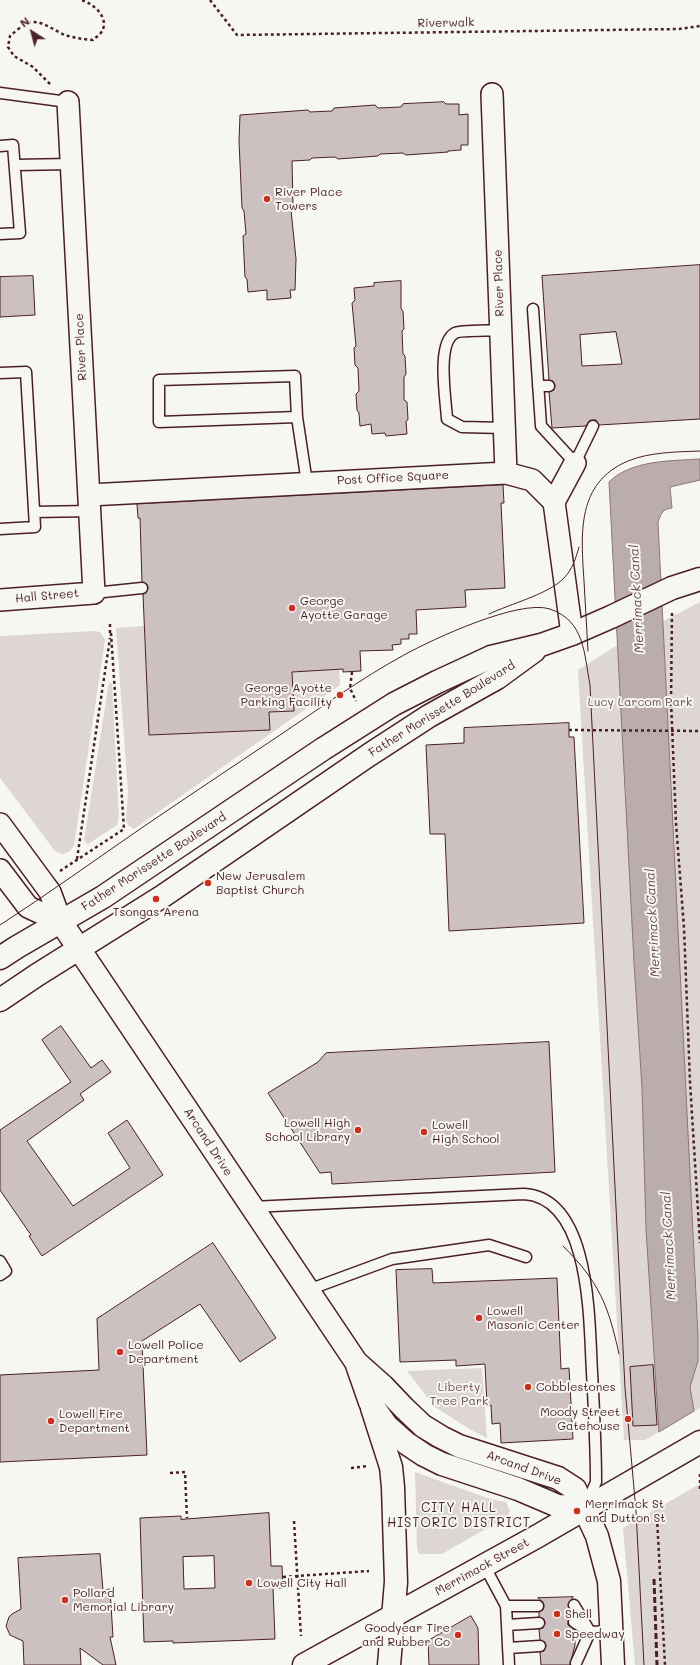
<!DOCTYPE html>
<style>
body{margin:0}
#map{position:relative;width:700px;height:1665px;overflow:hidden;background:#f6f6f2;font-family:Mali,sans-serif}
canvas{display:block}
.north{position:absolute;left:12px;top:12px;width:40px;height:40px;-webkit-text-stroke:3px #f6f6f2;paint-order:stroke;rotate:324deg;font-size:11px;font-weight:700;line-height:16px;text-align:center;color:#4a1f2b}
.north::after{content:'';display:block;margin:auto;width:14px;height:18px;background:#4a1f2b;clip-path:polygon(50% 0,100% 100%,50% 72%,0 100%)}
</style>
<div id="map">
<canvas width="700" height="1665"></canvas>
<div class="north">N</div>
</div>
<script>
const g = document.querySelector('canvas').getContext('2d');
g.lineJoin = 'round';
function fillPath(path, color) { g.fillStyle = color; g.fill(path, 'evenodd'); }
function strokePath(path, color, width, dash) { g.strokeStyle = color; g.lineWidth = width; g.lineCap = dash ? 'butt' : 'round'; g.setLineDash(dash || []); g.stroke(path); }
function drawText(font, color, halo, rows, align = 'center') {
  g.font = font + ' Mali,sans-serif'; g.lineWidth = 4; g.setLineDash([]); g.textBaseline = 'middle'; g.strokeStyle = halo; g.fillStyle = color; for (const [text, x, y, turn = 0] of rows) {
    g.save(); g.translate(x, y); g.rotate((+turn || 0) * Math.PI / 180); g.textAlign = isNaN(turn) ? turn : align; if (halo) g.strokeText(text, 0, 0); g.fillText(text, 0, 0); g.restore();
  }
}
fillPath(new Path2D(`
 M700,602V1408L645,1440H624L578,670L619,644Z
 M144,626L149,735L270,730L269,712L294,711L292,672L339,669L340,685L134,829L128,825L126,820L128,792L116,628Z
 M96,631L101,633L105,640L74,846L69,852L62,854L55,851L0,778V636Z
 M109,682L112,684L119,817L117,825L88,844L86,843L84,840Z
 M482,1368L487,1438L471,1430L435,1407L407,1371Z
 M415,1472L490,1499L506,1502L510,1511L508,1515L503,1519L442,1554H419L417,1548Z
 M700,1484V1665H635L623,1528Z`), '#ddd6d5');
const water = new Path2D(`
 M700,459V480L670,487L672,508C663,509 661,513 658,522L698,1336V1361L690,1387L694,1411L659,1432L646,1229L642,1088L634,962L609,482C631,460 670,461 700,459Z`);
fillPath(water, '#bbadae');
strokePath(water, '#8e747a', 1);
const building = new Path2D(`
 M444,102L446,104H459V115L468,114V145H461V150L448,151V152L406,155L403,153L380,154L378,156L338,159L335,157L312,158L310,160L292,161L293,206L291,210L296,259L295,290H290L291,298L267,300V290L248,292L247,279L245,277L243,236L246,234L244,211L242,208L239,141L240,115L308,110L310,112L332,111L334,108L375,105L378,108L401,107L403,104Z
 M700,265V419L599,425L596,420H592L589,421L586,426L552,428L549,392L554,390L555,386L553,381L549,380L542,276ZM616,332L622,364L582,366L580,335Z
 M33,276L35,315L0,317V277Z
 M401,281V309L403,311L404,329L402,331L403,354L405,356L406,374L404,377V400L407,402L408,419L406,422L407,434L386,436L385,433L372,434L371,424L360,426L359,413L357,410L356,394L359,391L358,368L355,365L354,348L356,346L352,303L355,300L354,288L374,286V283Z
 M503,485L504,503H501L505,588L465,590L466,607L416,610L417,634H409V639H401V644L392,645L393,650L360,651L361,671L343,672V669L292,672L294,711L269,712L270,730L149,735L143,594L146,593L148,588L147,584L142,582L140,518H138L137,504Z
 M569,723V737H574L584,923L449,931L445,834H430L426,745L464,743V728Z
 M61,1026L91,1068L102,1060L111,1072L80,1094L84,1100L27,1141L73,1206L130,1168L108,1133L127,1120L163,1175L42,1256L29,1236L31,1235L0,1190V1130L71,1082L42,1040Z
 M549,1042L555,1172L332,1184L331,1172L320,1173L268,1093L318,1062L326,1053Z
 M213,1243L276,1338L240,1362L200,1304L142,1341L147,1455L0,1462V1375L99,1370L97,1319Z
 M432,1269L433,1283L557,1278L561,1369L569,1368L573,1439L501,1443L500,1423L492,1424L491,1405L487,1406L485,1364L456,1366V1360L400,1362L396,1270Z
 M653,1365L657,1425L633,1426L630,1367Z
 M269,1513L271,1566H282L283,1588H273L275,1639L173,1643V1641L144,1642L140,1518L181,1516V1519ZM214,1556L215,1588L184,1589L183,1557Z
 M100,1554L103,1590L110,1589L113,1637H110L116,1665H103L80,1648L81,1665H24L23,1641L10,1635L6,1626L9,1617L12,1614L21,1609L18,1558Z
 M573,1597L568,1605L573,1616L569,1618L568,1622V1625L575,1630V1645L570,1665H541L540,1652L544,1651L546,1646L545,1642L540,1640L539,1629L543,1628L545,1623L544,1619L539,1617V1612L543,1610L544,1606L543,1602L538,1598Z
 M471,1616L478,1628L479,1665H429L428,1641Z`);
fillPath(building, '#ccc1c0');
strokePath(building, '#4a1f2b', 1);
const lane = new Path2D(`
 M0,93L68,102
 M0,146L13,145L20,233L0,234
 M15,165L71,164
 M533,309L541,426L575,463L593,426
 M501,330C492,331 460,330 455,333C436,343 446,400 447,419L462,427L504,428
 M0,373L26,372L35,527L0,529
 M538,386H549
 M297,417L159,422V380L295,376L297,417L307,483
 M34,512L90,511
 M94,593L142,588
 M252,1207L524,1194C592,1198 589,1324 592,1372C594,1409 596,1446 596,1482L586,1505
 M0,1261L6,1271L0,1275
 M308,1290L392,1259L489,1245L526,1257
 M484,1565L506,1606L509,1665
 M574,1605L589,1630
 M506,1606H538
 M574,1622L590,1632L611,1631
 M507,1625L539,1623
 M508,1648L540,1646
 M576,1663L590,1632`);
const street = new Path2D(`
 M492,94L506,473
 M89,495L506,473L532,480L554,502L572,634
 M554,502L575,463
 M0,600L94,593L68,102
 M0,824L50,892L61,922
 M0,870L28,907L61,922`);
const secondary = new Path2D(`
 M372,1408L391,1467L393,1487L396,1582L389,1665
 M304,1665L536,1537L700,1442`);
const primary = new Path2D(`
 M61,922L356,1362L370,1402L387,1426L406,1443L424,1455L442,1464L518,1489L558,1506L584,1508
 M0,958L17,947L103,897L323,749L394,704L437,682L491,657L541,645L572,634L611,617L672,588L700,579
 M0,1000L37,975L163,896L369,755L429,716L497,678L534,651
 M356,1362L383,1386L404,1408L423,1426L441,1437L459,1446L558,1478L575,1489L597,1536L609,1581L613,1665`);
strokePath(lane, '#4a1f2b', 13);
strokePath(street, '#4a1f2b', 24);
strokePath(secondary, '#4a1f2b', 25);
strokePath(primary, '#4a1f2b', 25);
strokePath(new Path2D(`
 M210,0L237,35L679,29L700,26
 M50,84L33,67L14,56L8,47L10,36C16,31 24,23 32,22C43,21 55,31 65,35C74,38 83,39 93,40C95,38 98,36 100,34C112,20 94,3 81,0
 M672,613L671,701L676,823L684,928L690,1082L700,1243
 M110,624V633
 M352,672L350,688L356,701
 M77,859L110,638
 M60,871L124,829L111,633
 M351,1468L368,1466
 M170,1473L185,1472L187,1518
 M700,1474V1489
 M656,1500L665,1665
 M294,1521L301,1636
 M283,1577L369,1571`), '#4a1f2b', 2.5, [3, 3]);
strokePath(lane, '#f6f6f2', 10);
strokePath(street, '#f6f6f2', 21);
strokePath(secondary, '#f6f6f2', 22);
strokePath(primary, '#f6f6f2', 22);
strokePath(new Path2D(`
 M489,614C510,604 549,594 564,578C572,570 576,558 579,547
 M588,651C587,628 585,604 584,581C581,534 576,483 628,461C650,452 676,452 700,451
 M0,925C48,894 95,860 143,827C187,797 232,767 277,737C319,709 360,679 404,655C433,639 519,599 550,609C585,621 584,654 590,685L625,1388L636,1511L644,1665
 M563,1246C599,1282 608,1304 619,1354`), '#4a1f2b', 1);
strokePath(new Path2D(`
 M654,1579L657,1665`), '#4a1f2b', 3, [6, 3]);
strokePath(new Path2D(`
 M569,730L700,731`), '#4a1f2b', 2.5, [3, 3]);
for (const [x, y, r, color] of [
 [267,199,4,"#c8321e"],
 [292,608,4,"#c8321e"],
 [340,695,4,"#c8321e"],
 [208,883,4,"#c8321e"],
 [156,899,4,"#c8321e"],
 [358,1130,4,"#c8321e"],
 [424,1132,4,"#c8321e"],
 [479,1318,4,"#c8321e"],
 [120,1352,4,"#c8321e"],
 [528,1387,4,"#c8321e"],
 [628,1419,4,"#c8321e"],
 [51,1421,4,"#c8321e"],
 [577,1511,4,"#c8321e"],
 [249,1583,4,"#c8321e"],
 [65,1600,4,"#c8321e"],
 [557,1614,4,"#c8321e"],
 [557,1634,4,"#c8321e"],
 [458,1635,4,"#c8321e"]
]) { const dot = new Path2D(); dot.arc(x, y, r, 0, 2 * Math.PI); g.fillStyle = color; g.fill(dot); strokePath(dot, '#f6f6f2', 1.5); }
drawText('12px', '#4a1f2b', '#f6f6f2', [
 ["Riverwalk",446,23,-1],
 ["River Place",499,283,-92],
 ["River Place",81,347,-93],
 ["Post Office Square",393,478,-3],
 ["Hall Street",47,596,-5],
 ["Father Morissette Boulevard",442,709,-32],
 ["Father Morissette Boulevard",154,862,-33],
 ["Arcand Drive",208,1142,57],
 ["Arcand Drive",524,1468,20],
 ["Merrimack Street",482,1567,-29]
]);
drawText('12px', '#4a1f2b', '#f6f6f2', [
 ["River Place",275,192],
 ["Towers",275,206],
 ["George",300,601],
 ["Ayotte Garage",300,615],
 ["George Ayotte",332,688,"right"],
 ["Parking Facility",332,702,"right"],
 ["New Jerusalem",216,876],
 ["Baptist Church",216,890],
 ["Tsongas Arena",156,912,"center"],
 ["Lowell High",350,1123,"right"],
 ["School Library",350,1137,"right"],
 ["Lowell",432,1125],
 ["High School",432,1139],
 ["Lowell",487,1311],
 ["Masonic Center",487,1325],
 ["Lowell Police",128,1345],
 ["Department",128,1359],
 ["Cobblestones",536,1387],
 ["Moody Street",620,1412,"right"],
 ["Gatehouse",620,1426,"right"],
 ["Lowell Fire",59,1414],
 ["Department",59,1428],
 ["Merrimack St",585,1504],
 ["and Dutton St",585,1518],
 ["Lowell City Hall",257,1583],
 ["Pollard",73,1593],
 ["Memorial Library",73,1607],
 ["Shell",565,1614],
 ["Goodyear Tire",450,1628,"right"],
 ["and Rubber Co",450,1642,"right"],
 ["Speedway",565,1634]
], 'left');
drawText('12px', '#6f4d56', '#f6f6f2', [
 ["Lucy Larcom Park",640,702],
 ["Liberty",459,1387],
 ["Tree Park",459,1401]
]);
drawText('italic 13px', '#6c4a52', '#f6f6f2', [
 ["Merrimack Canal",637,599,-93],
 ["Merrimack Canal",653,923,-93],
 ["Merrimack Canal",669,1246,-93]
]);
g.letterSpacing = '1px';
drawText('13px', '#4a1f2b', '#f6f6f2', [
 ["CITY HALL",459,1508],
 ["HISTORIC DISTRICT",459,1523]
]);
g.letterSpacing = '0px';
</script>
